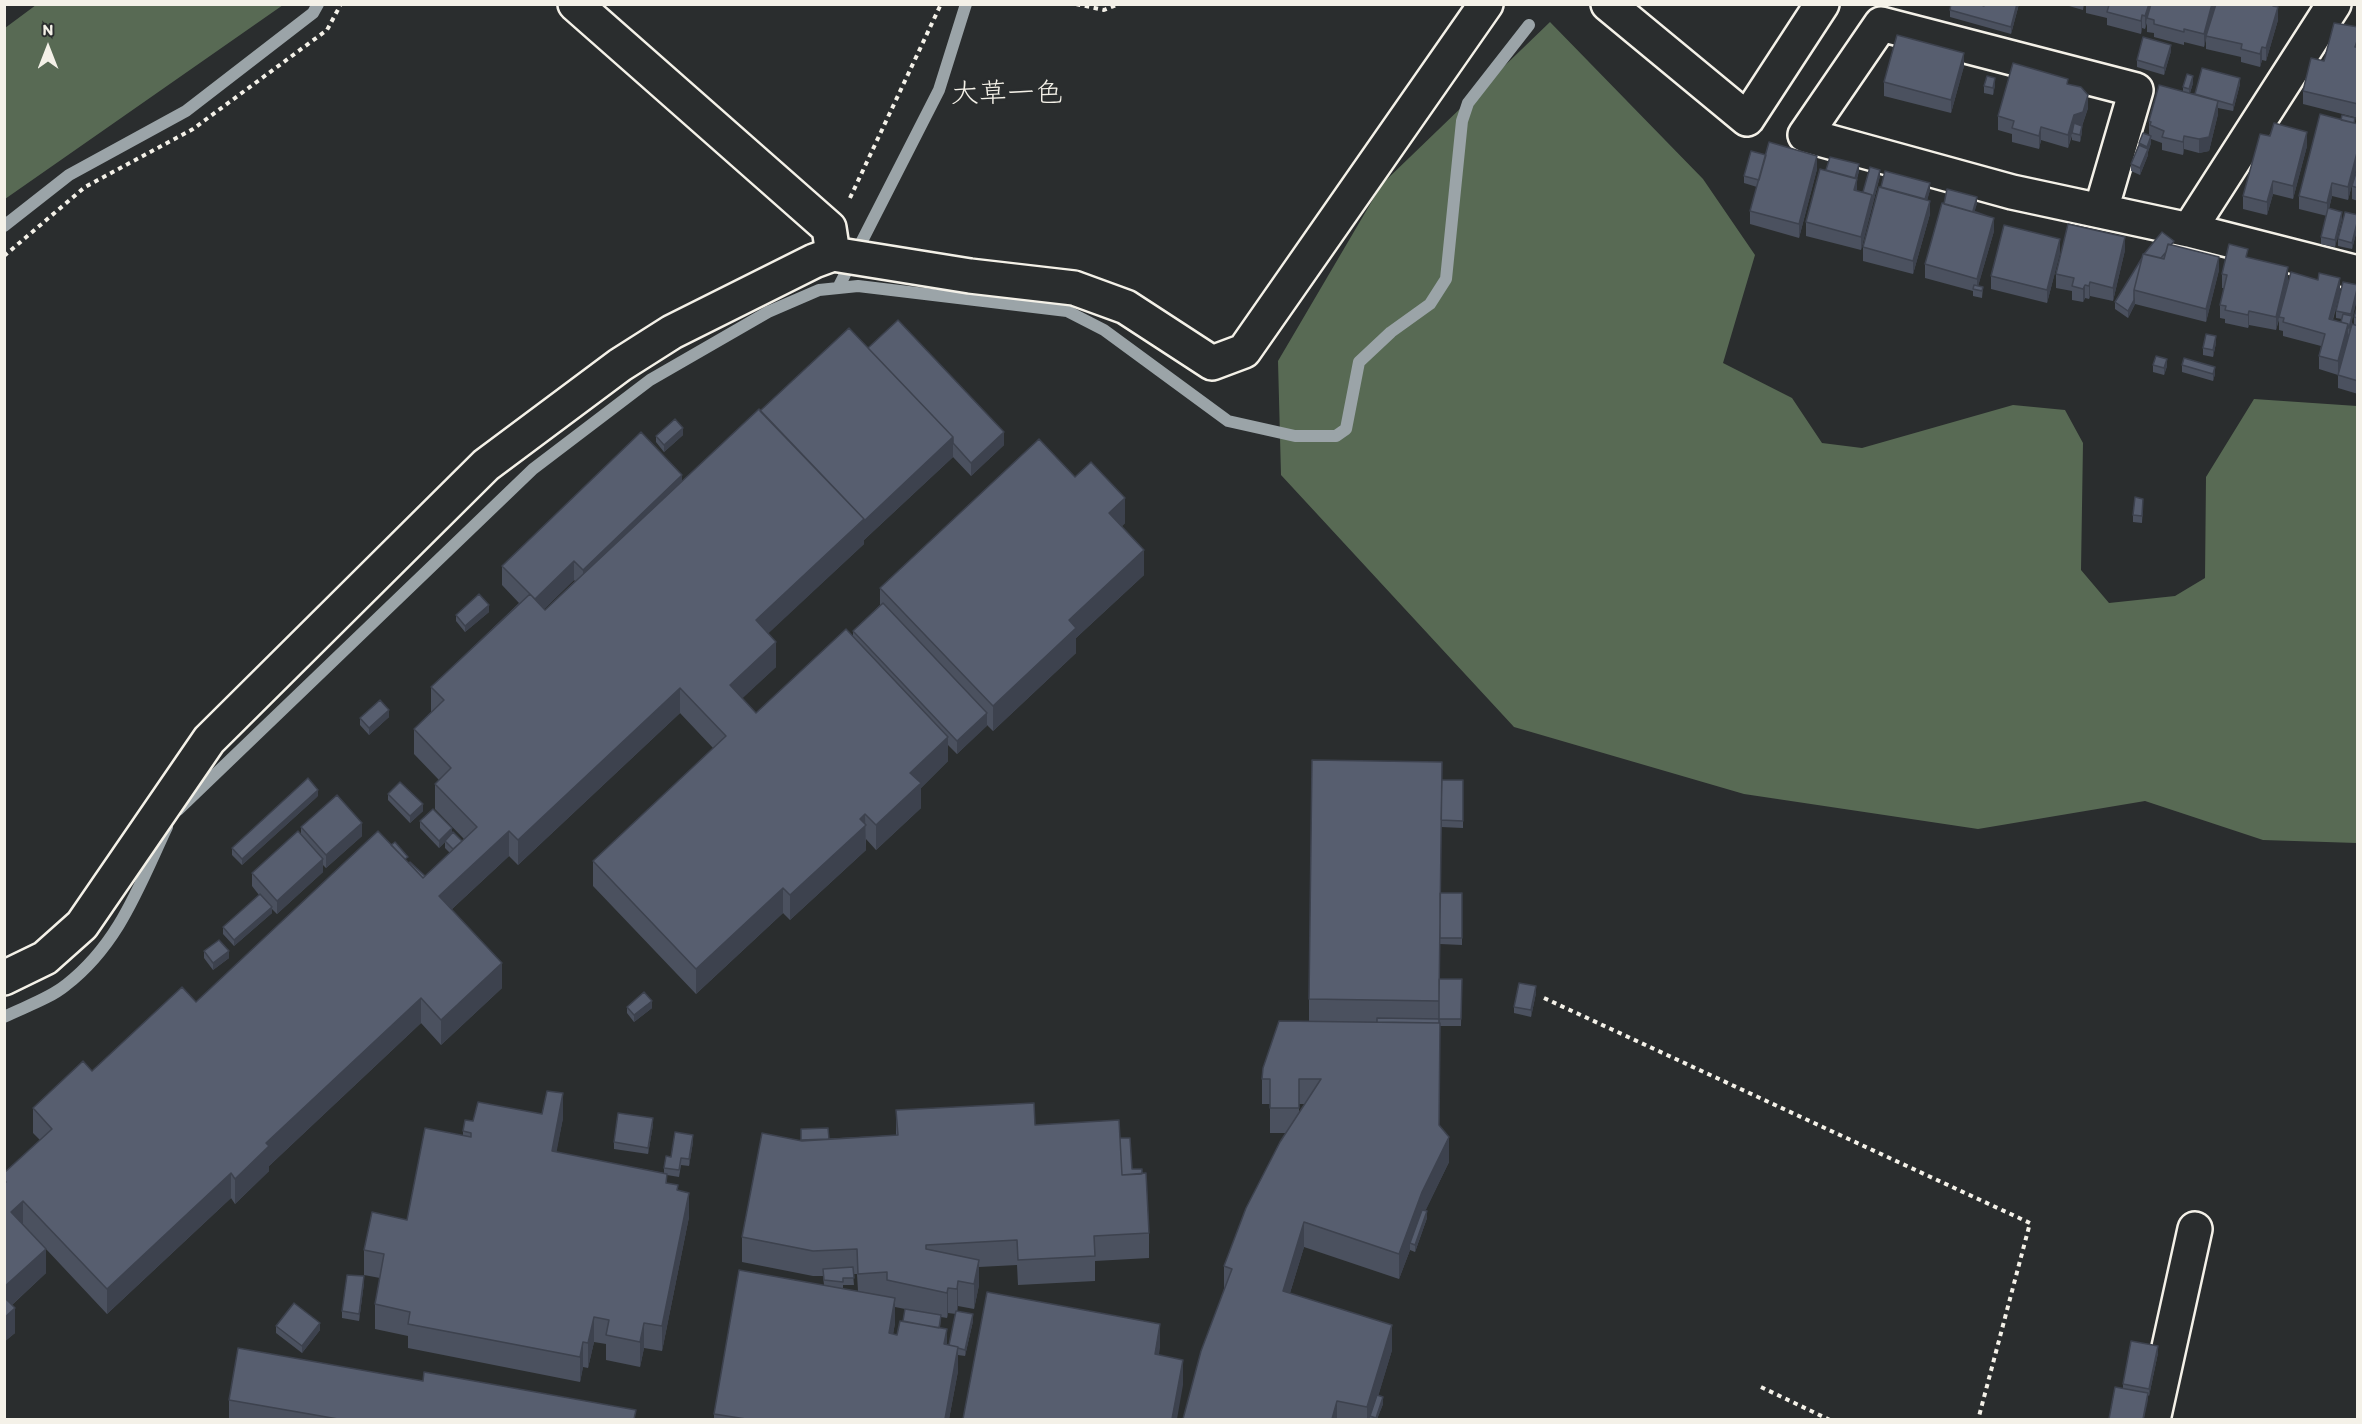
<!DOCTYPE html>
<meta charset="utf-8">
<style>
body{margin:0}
#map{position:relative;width:2362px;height:1424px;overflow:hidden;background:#2a2d2e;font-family:Itim,sans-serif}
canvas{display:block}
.frame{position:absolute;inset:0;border:6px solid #f4f1e8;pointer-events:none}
.north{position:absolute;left:18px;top:18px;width:60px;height:60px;-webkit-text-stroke:4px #2a2d2e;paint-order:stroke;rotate:0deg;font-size:16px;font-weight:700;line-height:24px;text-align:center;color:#f4f1e8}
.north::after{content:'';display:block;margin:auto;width:21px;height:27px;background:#f4f1e8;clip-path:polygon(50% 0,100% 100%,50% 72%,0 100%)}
</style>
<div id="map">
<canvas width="2362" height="1424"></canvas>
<div class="frame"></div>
<div class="north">N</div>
</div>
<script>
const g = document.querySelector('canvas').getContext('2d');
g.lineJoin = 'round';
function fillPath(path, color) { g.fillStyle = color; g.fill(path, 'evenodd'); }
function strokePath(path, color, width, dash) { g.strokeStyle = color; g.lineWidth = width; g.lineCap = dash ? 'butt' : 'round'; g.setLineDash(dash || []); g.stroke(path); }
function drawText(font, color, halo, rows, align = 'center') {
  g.font = font + ' Itim,"Klee One",sans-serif'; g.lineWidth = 4.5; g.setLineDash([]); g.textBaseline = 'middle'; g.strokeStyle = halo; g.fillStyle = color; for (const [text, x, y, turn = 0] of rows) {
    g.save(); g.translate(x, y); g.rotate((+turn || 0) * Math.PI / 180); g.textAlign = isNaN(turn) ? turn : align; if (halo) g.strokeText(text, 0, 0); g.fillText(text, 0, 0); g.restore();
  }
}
fillPath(new Path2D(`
 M36,5V4L283,5L5,199V28Z
 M1550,22L1703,179L1755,255L1723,363L1792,398L1822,443L1862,448L2013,405L2065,410L2083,443L2081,570L2109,603L2175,596L2205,578L2206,477L2254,399L2357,406V843L2263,840L2145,801L1978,829L1744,794L1514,727L1281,475L1278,361L1382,184Z`), '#586a54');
strokePath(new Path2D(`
 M4,226L69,175L186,111L313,13L318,4
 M838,288L939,90L966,4
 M178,810L533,469L650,380L768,312L819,290L858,286L1067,311L1104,330L1228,421L1295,436H1336L1346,429L1359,362L1391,332L1430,304L1446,279L1462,121L1468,103L1529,25
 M4,1017C24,1007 49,999 66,985C119,944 139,886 167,827`), '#9ba4a8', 12);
const street = new Path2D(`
 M575,4L829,228L833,254
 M1608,4L1747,119L1822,4
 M2101,210L2136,90L1881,24L1805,135L2012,192L2189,230L2358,273
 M2189,230L2334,4
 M4,978L45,958L82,925L209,740L486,465L620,365L672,332L814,261L833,254L970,276L1074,288L1126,307L1212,363L1244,351L1486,4
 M2153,1420L2195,1229`);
strokePath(street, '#f4f1e8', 38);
strokePath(new Path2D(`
 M1076,4L1104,10L1119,4
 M850,198L941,4
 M4,256L85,187L193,129L327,30L341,4
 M1544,998L2030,1223L1978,1420
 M1761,1387L1830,1420`), '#f4f1e8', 4, [4.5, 4.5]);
strokePath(street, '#2a2d2e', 33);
fillPath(new Path2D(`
 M2019,4L2011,34L1950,17V10L1984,6Z
 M2062,4H2084L2083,10Z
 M2086,4H2274L2278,20L2266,61L2262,60L2260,67L2241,62V57L2206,49V38L2204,47L2184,42V45L2154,37V33L2147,32V23L2145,29L2142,28L2141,34L2107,25V18L2086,13Z
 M2358,27V118L2303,104V91L2324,61Z
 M2171,51L2164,75L2137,67V60Z
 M1964,66L1951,113L1884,96V82Z
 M2193,83L2190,93L2195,94L2240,84L2233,111L2218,108V114L2209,151L2199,153L2184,149L2183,155L2162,150V143L2151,139V143L2148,152V155L2140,175L2131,171V164L2139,143L2150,136L2149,134V121L2183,91V87Z
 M2068,84L2088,108L2082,126V132L2080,142L2072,140V136L2068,148L2041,140L2039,149L2012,142V134L1998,130V116Z
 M1995,85L1993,95L1984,93V86Z
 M2358,120V162L2348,200L2332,196L2329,209L2342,219L2335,247L2321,244V237L2327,216L2299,209V196L2355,123L2356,124Z
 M2307,146L2293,199L2273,194L2267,215L2243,209V196Z
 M1766,155L1817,169L1799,238L1750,224V211L1757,187L1744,183V176Z
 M1830,157L1859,171L1857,179V191L1863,192L1880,176L1861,250L1806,236V222L1826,171Z
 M2358,166V201L2352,199V186Z
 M1930,190L1927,200L1930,214L1913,274L1863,261V247Z
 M1977,203L1974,212L1994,231L1978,286L1983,287L1982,298L1973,296V291L1925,278V264Z
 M2358,215V226L2352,249L2338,246V239Z
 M2174,246L2219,270L2206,322L2135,304L2128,318L2115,309V302L2144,254Z
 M2125,250L2113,301L2090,296L2089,299L2085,298L2083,302L2072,300V291L2056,288V274Z
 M2060,253L2047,303L1991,289V276Z
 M2248,258L2288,280L2340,292L2333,320L2341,322L2342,319L2336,318V311L2358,285V294L2352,319V323L2338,375L2319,369V356L2321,346L2283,336V331L2279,330V320L2276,330L2249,325L2248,328L2225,323V319L2220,318V305L2224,288H2222V274Z
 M2358,305V394L2338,388V375L2354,325V317Z
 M2216,343L2213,357L2203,355V348Z
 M868,348L1004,445L971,476L953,457L864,540V544L768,633L776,667L742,698L756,713L853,636V631L880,605V588L1075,477L1125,523L1122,526L1144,575L1076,638V653L993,731L987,725L957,754L948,745V761L921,788V808L876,850L866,839V850L790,920L783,913L696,994L593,886V861L713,748L680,713L518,865L509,856L451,910L502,988L441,1045L421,1023L269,1166V1171L235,1204L231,1198L107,1314L46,1249V1273L12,1305L15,1333L4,1342V1173L40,1140L33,1133V1108L92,1071L408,862L425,876L450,853L445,848V842L439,848L420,828V821L452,833L462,841L464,839L435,809V784L439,780L414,754V729L431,712V687L519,603L502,585V566L682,481L760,411ZM574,580L575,581L545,610L544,609Z
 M2153,365L2167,366L2164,375L2153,372Z
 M2182,365L2215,374L2213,381L2182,372Z
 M683,435L664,452L656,442V436Z
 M2143,505L2142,523L2133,522V515Z
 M489,612L465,632L456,621V615Z
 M389,717L369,735L360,725V718Z
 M1442,780H1463V828L1441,827L1440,893H1462V945L1440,944L1439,979H1462L1461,1026H1440L1439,1126L1449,1162L1425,1211L1427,1218L1415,1252L1410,1250L1399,1279L1304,1247L1290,1293L1392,1350L1378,1396L1383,1404L1377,1419H1183L1224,1289V1266L1286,1133H1270V1104H1262V1079L1309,1021V999ZM1299,1104H1305L1299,1112Z
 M388,794L423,811L410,823L388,800Z
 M318,796L242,865L232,855V848Z
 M301,827L362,836L326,868L323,865V872L277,914L272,909V913L234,946L223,934V927L259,895L252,886V873L301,835Z
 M204,951L229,958L213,970L204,958Z
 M1536,993L1531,1017L1514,1013V1007Z
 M627,1007L652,1008L634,1022L627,1013Z
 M896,1110L1035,1125L1120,1138L1132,1169L1149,1233V1258L1095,1261V1281L1018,1285L1017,1265L979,1267V1285L974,1309L958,1306L957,1311L973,1321L965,1356L958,1355V1371L949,1419H714V1414L824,1285L823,1276H813L742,1262V1237L801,1140L896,1135ZM853,1274H857L858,1291L843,1289V1285H854ZM895,1307L905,1309L903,1321L897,1335L893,1334L895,1323ZM948,1313L956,1314L949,1345L947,1344L940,1328L941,1317L947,1318Z
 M563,1118L556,1152L664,1173V1168L671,1157L693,1142L689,1166L681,1165L679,1177L667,1175V1183L678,1190L689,1217L662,1351L644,1348L640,1367L606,1360V1344L594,1342L588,1368L583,1367L580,1382L408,1348V1336L375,1329V1304L380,1278L364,1275V1250L407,1220L463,1135V1131L473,1121Z
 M653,1125L648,1154L614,1149V1142Z
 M364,1283L359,1321L342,1318V1311Z
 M276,1326L320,1330L302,1353L276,1333Z
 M2158,1353L2149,1396L2148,1395V1400L2123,1389V1384Z
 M229,1400L636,1419H229Z`), '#4b515f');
fillPath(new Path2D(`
 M2017,4H2019L2011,34V27Z
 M2149,4H2152L2147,18L2145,29V16Z
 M2212,4H2216L2204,47V34Z
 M2278,7V20L2266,61V48Z
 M2142,15V28L2141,34V21Z
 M2171,45V51L2164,75V68Z
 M2262,47V60L2260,67V54Z
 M1964,53V66L1951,113V100Z
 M2193,76V83L2189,96V89Z
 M1995,78V85L1993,95V88Z
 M2240,78V84L2233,111V105Z
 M2088,95V108L2082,126V132L2080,142V135L2072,133L2068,148V135L2074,115Z
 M2218,101V114L2209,151L2199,153V139Z
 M2041,127V140L2039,149V136Z
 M2307,132V146L2293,199V186Z
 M2151,136V143L2148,152V155L2140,175V168Z
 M2184,136V149L2183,155V142Z
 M2358,149V162L2348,200V187Z
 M1817,156V169L1799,238V224Z
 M1859,164V171L1855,184V178Z
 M1880,170V176L1861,250V237L1872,195Z
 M1857,179V192L1854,190Z
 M2273,181V194L2267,215V202Z
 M1930,183V190L1924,212V205Z
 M2332,183V196L2327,216V203Z
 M1977,197V203L1973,218V211Z
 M1930,201V214L1913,274V261Z
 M2342,212V219L2335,247V240Z
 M1994,218V231L1977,290V279Z
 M2358,219V226L2352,249V243Z
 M2125,237V250L2113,301V288Z
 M2060,239V253L2047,303V290Z
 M2219,257V270L2206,322V309Z
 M2288,267V280L2276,330V317Z
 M2340,278V292L2329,332V319Z
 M2090,282V296L2089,299V286Z
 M2085,285V298L2083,302V289Z
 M2358,287V294L2349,335L2351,314Z
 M2135,297V304L2128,318V311Z
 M2249,311V325L2248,328V315Z
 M2348,324V338L2338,375V361Z
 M2216,336V343L2213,357V350Z
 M2167,359V366L2164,375V368Z
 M2215,367V374L2213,381V374Z
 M683,428V435L664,452V445Z
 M1004,432V445L971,476V463Z
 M953,437V457L864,540V544L756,645V620Z
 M682,475V494L583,589V570Z
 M1125,498V523L1109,538V513Z
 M1144,550V575L1076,638V653L993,731V706L1069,620Z
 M574,561V580L534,619V599Z
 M489,605V612L465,632V626Z
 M776,642V667L730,710V685Z
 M680,688V713L518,865V840Z
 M389,710V717L369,735V728Z
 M987,713V726L957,754V741Z
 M948,737V761L921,788V808L876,850V825L910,773Z
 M318,790V796L242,865V859Z
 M423,804V811L410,823V816Z
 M865,814L866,850L790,920V895Z
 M362,823V836L326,868V855Z
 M452,828V835L439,848V841Z
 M509,831V856L439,921V896Z
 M323,859V872L277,914V901Z
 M783,888V913L696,994V969Z
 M272,907V913L234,946V940Z
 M229,951V958L213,970V963Z
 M502,963V988L441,1045V1020Z
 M1536,986V993L1531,1017V1010Z
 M421,998V1023L269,1166V1171L235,1204V1179L266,1143Z
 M652,1001V1008L634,1022V1015Z
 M563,1093V1118L552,1176V1151Z
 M653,1118V1125L648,1154V1148Z
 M693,1135V1142L689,1166V1159Z
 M1449,1137V1162L1410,1243V1250L1399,1279V1254L1422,1192Z
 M231,1173V1198L107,1314V1289Z
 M689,1193V1217L662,1351V1326Z
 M23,1201V1226L11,1212Z
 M1427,1211V1218L1415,1252V1245Z
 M1304,1222V1247L1283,1316V1291Z
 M46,1249V1273L4,1312V1287Z
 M979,1260V1285L974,1309V1284Z
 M364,1276V1283L359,1321V1314Z
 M958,1281V1306L957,1314V1289Z
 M948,1288V1313L947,1318V1293Z
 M895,1298V1323L889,1358V1333Z
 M15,1308V1333L4,1342V1318Z
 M973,1314V1321L965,1356V1350Z
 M594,1317V1342L588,1368V1343Z
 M320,1323V1330L302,1353V1346Z
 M644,1323V1348L640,1367V1342Z
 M1160,1324V1348L1155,1379V1354Z
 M1392,1325V1350L1372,1417L1370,1416V1419H1367V1407Z
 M947,1329V1354L944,1344Z
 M583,1342V1367L580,1382V1357Z
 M2158,1346V1353L2149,1396V1389Z
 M958,1347V1371L949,1419H945Z
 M1183,1360V1385L1177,1419H1172Z
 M2148,1393V1400L2144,1419H2143Z
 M1383,1397V1404L1377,1419H1376Z
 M1337,1401V1419H1332Z`), '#3d424e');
const building = new Path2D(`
 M1951,4H1979L1984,6V4H2017L2011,27L1950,10Z
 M2106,4H2149L2145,16L2142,15L2141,21L2107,12L2109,5Z
 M2151,4H2212L2204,34L2184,29V32L2154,24V20L2147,18Z
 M2216,4H2274L2273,6L2278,7L2266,48L2262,47L2260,54L2241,49L2242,44L2206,36Z
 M2334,23L2358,27V38L2355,47H2358V104L2303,91L2311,58L2324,61Z
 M1897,35L1964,53L1951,100L1884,82Z
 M2143,37L2171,45L2164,68L2137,60Z
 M2013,63L2068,79L2067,84L2081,87L2088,95L2083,112L2074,115L2068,135L2041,127L2039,136L2012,128L2014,121L1998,116Z
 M2202,68L2240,78L2233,105L2195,94Z
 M2187,74L2193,76L2189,89L2183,87Z
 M1987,76L1995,78L1993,88L1984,86Z
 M2159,85L2218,101L2209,137L2199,139L2184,136L2183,142L2162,137L2164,131L2150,125L2151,122L2149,121Z
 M2320,114L2358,124V149L2348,187L2332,183L2327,203L2299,196Z
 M2342,115L2355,118L2354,123L2341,120Z
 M2074,123L2082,126L2080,135L2072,133Z
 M2274,123L2307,132L2293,186L2273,181L2267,202L2243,196L2260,134L2270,136Z
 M2143,133L2151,136L2147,147L2139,143Z
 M1769,142L1817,156L1799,224L1750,211Z
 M2139,145L2148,149L2140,168L2131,164Z
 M1751,151L1766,155L1759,180L1744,176Z
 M1830,157L1859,164L1855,178L1826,170Z
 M2358,166V188L2352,186Z
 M1870,167L1880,170L1872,201V195L1863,192Z
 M1820,169L1857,179L1854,190L1872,195L1861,237L1806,222Z
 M1885,171L1930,183L1925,199L1881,187Z
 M1879,187L1930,201L1913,261L1863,247Z
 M1947,189L1977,197L1973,211L1987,216L1944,204Z
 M1942,203L1994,218L1977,279L1925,264Z
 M2328,208L2342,212L2335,240L2321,237Z
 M2345,212L2358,215V219L2352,243L2338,239Z
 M2068,224L2125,237L2113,288L2090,282L2089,286L2085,285L2083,289L2072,286L2074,278L2056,274Z
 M2004,225L2060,239L2047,290L1991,276Z
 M2162,232L2174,241L2171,245L2168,244L2166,252L2161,258L2144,254Z
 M2168,244L2219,257L2206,309L2134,290L2143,254L2164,259Z
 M2229,244L2248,249L2246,257L2288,267L2276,317L2249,311L2248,315L2225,310L2226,306L2220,305L2227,275L2222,274Z
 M2142,258L2134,290V300L2128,311L2115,302Z
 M2291,272L2318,280L2319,273L2340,278L2329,319L2348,324L2338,361L2319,356L2325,334L2283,322L2284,318L2279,317Z
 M2343,282L2358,285L2351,314L2336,311Z
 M1974,285L1983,287L1982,291L1973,289Z
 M2358,305V318L2354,317Z
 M2343,314L2352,316L2349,328H2348V324L2341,322Z
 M898,320L1004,432L971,463L953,443V437L868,348Z
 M2352,324L2358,326V381L2338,375Z
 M849,328L953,437L864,521V519L760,411Z
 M2206,334L2216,336L2213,350L2203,348Z
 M2156,356L2167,359L2164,368L2153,365Z
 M2184,358L2215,367L2213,374L2182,365Z
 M759,409L864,519L756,620L776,642L730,685L756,713L846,629L948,737L910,773L921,783L876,825L865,814L860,819L866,825L790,895L783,888L696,969L593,861L726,736L680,688L518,840L509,831L439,896L502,963L441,1020L421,998L266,1143L269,1146L235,1179L231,1173L107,1289L23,1201L11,1212L46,1249L4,1287V1184L6,1182L4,1180V1173L52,1129L33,1108L83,1061L92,1071L182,987L196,1002L378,831L423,878L477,827L435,784L451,768L414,729L444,700L431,687L530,594L545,610Z
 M675,419L683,428L664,445L656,436Z
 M641,432L682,475L583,570L574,561L535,599L502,566Z
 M1039,439L1075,477L1091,462L1125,498L1109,513L1144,550L1069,620L1076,628L993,706L880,588Z
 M2135,497L2143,499L2142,516L2133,515Z
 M479,594L489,605L465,626L456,615Z
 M883,603L987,713L957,741L853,631Z
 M380,700L389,710L369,728L360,718Z
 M1312,760L1442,762L1439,1001L1309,999Z
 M308,778L318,790L242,859L232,848Z
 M1442,780H1463V821L1441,820Z
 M400,782L423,804L410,816L388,794Z
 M337,795L362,823L326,855L301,827Z
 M433,809L452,828L439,841L420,821Z
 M298,831L323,859L277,901L252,873Z
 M453,832L462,841L453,849L445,841Z
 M395,842L408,857L405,859L391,845Z
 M410,862L425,876L423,878L409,863Z
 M1440,893H1462V938H1440Z
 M260,894L272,907L234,940L223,927Z
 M219,940L229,951L213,963L204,951Z
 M1439,979H1462L1461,1019H1439Z
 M1519,983L1536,986L1531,1010L1514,1007Z
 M644,992L652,1001L634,1015L627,1007Z
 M1377,1018L1439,1019V1023L1377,1022Z
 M1279,1021L1440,1023L1439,1125L1449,1137L1422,1192L1399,1254L1304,1222L1283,1291L1392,1325L1367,1407L1337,1401L1332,1419H1183L1201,1351L1232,1269L1224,1266L1246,1208L1280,1142L1321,1079H1299V1108H1270V1079H1262L1263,1068Z
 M547,1091L563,1093L552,1151L667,1174L666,1183L678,1185L677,1190L689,1193L662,1326L644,1323L640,1342L606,1335L609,1320L594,1317L588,1343L583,1342L580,1357L408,1324L410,1312L375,1304L384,1254L364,1250L372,1212L407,1220L425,1128L471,1137V1133L463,1131L465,1120L473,1121L478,1102L542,1114Z
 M1034,1103L1035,1125L1119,1120L1122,1175L1146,1173L1149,1233L1094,1236L1095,1256L1018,1260L1017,1240L926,1245V1249L979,1260L974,1284L958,1281L957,1289L948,1288L947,1293L887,1280V1272L858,1274L857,1249L813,1251L742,1237L762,1133L802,1141L898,1135L896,1110Z
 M618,1113L653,1118L648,1148L614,1142Z
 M828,1128L829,1139L801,1140V1129Z
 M675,1132L693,1135L689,1159L681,1158L679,1170L664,1168L666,1156L671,1157Z
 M1120,1138H1130L1132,1169H1142V1174L1122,1175Z
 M1422,1210L1427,1211L1415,1245L1410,1243Z
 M853,1267L854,1278H843V1282L824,1280L823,1269Z
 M739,1270L895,1298L889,1333L897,1335L900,1321L947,1329L944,1344L958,1347L945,1419H746L714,1414Z
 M347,1275L364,1276L359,1314L342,1311Z
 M987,1292L1160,1324L1155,1354L1183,1360L1172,1419H963Z
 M4,1297L15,1308L4,1318Z
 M294,1303L320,1323L302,1346L276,1326Z
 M905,1309L941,1315L939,1328L903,1321Z
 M956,1311L973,1314L965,1350L958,1348V1347L949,1345Z
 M2131,1341L2158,1346L2149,1389L2123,1384Z
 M238,1348L423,1381L424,1372L636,1410L634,1419H338L229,1400Z
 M2115,1387L2148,1393L2143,1419H2109Z
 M1377,1395L1383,1397L1376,1418L1370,1416Z`);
fillPath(building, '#575e6f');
strokePath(building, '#3d424e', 1.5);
drawText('28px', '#f4f1e8', '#2a2d2e', [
 ["大草一色",1007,95]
]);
</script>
